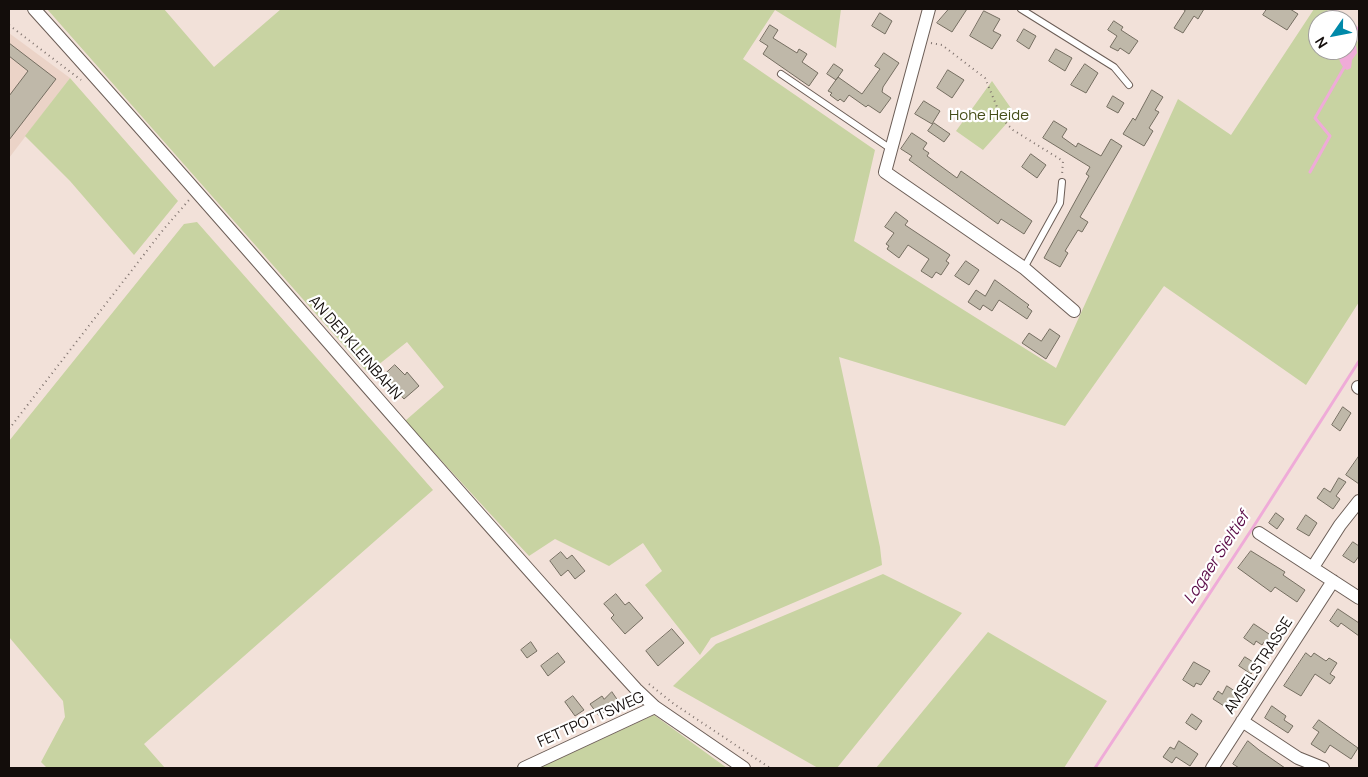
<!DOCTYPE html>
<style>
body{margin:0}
#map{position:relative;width:1368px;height:777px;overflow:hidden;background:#f2e1d9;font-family:Manrope,sans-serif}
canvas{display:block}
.frame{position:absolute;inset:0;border:10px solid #130d0b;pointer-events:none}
.north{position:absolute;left:1308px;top:10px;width:50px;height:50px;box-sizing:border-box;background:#fff;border:1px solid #a19e9d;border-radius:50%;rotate:237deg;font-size:14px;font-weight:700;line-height:20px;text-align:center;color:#130d0b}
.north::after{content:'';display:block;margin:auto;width:18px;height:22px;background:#0089a9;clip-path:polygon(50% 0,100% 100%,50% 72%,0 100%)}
</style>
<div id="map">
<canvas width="1368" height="777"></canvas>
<div class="frame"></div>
<div class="north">N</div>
</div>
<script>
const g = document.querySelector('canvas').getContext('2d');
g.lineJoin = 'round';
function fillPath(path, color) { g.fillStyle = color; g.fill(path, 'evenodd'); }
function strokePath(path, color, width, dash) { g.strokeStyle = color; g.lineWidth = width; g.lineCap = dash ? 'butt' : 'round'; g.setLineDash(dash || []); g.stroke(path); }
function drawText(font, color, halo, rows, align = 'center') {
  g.font = font + ' Manrope,sans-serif'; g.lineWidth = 4.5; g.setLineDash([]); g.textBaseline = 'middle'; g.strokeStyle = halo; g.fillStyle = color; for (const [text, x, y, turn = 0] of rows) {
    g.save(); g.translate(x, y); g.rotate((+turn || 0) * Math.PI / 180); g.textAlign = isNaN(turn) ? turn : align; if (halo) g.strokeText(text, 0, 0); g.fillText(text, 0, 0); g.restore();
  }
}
fillPath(new Path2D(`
 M9,33L70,78L9,158Z`), '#ebd3c7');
fillPath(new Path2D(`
 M47,9H164L214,67L281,9H841L836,48L775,10L743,59L875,150L854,241L1056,368L1178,99L1231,135L1314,9H1326L1337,20H1318V50H1348V31L1359,43V302L1306,385L1164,286L1065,426L839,357L880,547L882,565L711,638L700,655L645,585L662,571L643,543L609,566L555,539L529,556L405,421L444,387L407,342L368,373Z
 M70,78L178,201L134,255L70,181L25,136Z
 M992,81L1015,114L983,150L956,131Z
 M197,222L433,490L144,744L165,768H47L41,762L65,717L63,701L9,637V441L184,224Z
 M883,574L962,613L837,768H818L673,686L716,644Z
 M988,632L1107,701L1064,768H876Z
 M654,715L727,768H539Z`), '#c8d3a2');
fillPath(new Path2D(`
 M1348,42L1356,46L1357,53L1352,60L1351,68L1347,70C1340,66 1337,57 1341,50H1348Z`), '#efabd8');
strokePath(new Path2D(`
 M1332,9L1347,20
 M1348,21L1359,30
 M1310,172L1330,136L1315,118L1345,66
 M1095,768L1252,529L1359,361`), '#efabd8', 3);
const building = new Path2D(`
 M949,9H967L952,32L937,23Z
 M1183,9H1204L1198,19L1194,16L1183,33L1174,28L1185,11Z
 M1267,9H1290L1298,14L1287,30L1263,15Z
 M984,11L1000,19L993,31L1001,35L992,49L970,36Z
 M880,13L892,21L885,34L872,26Z
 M1114,21L1123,27L1121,30L1138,41L1129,54L1120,48L1118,51L1110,47L1117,36L1108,30Z
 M770,25L778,30L773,38L797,53L799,49L807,54L802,62L818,73L809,86L763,54L768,46L760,41Z
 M1024,29L1036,36L1029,49L1017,41Z
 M9,43L56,79L9,140V96L28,71L9,56Z
 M1056,49L1072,58L1065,71L1049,61Z
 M884,53L899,63L883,87L882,92L891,98L880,113L868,105L866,107L849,95L844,102L840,99L838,101L830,95L832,93L828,91L838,77L862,94L880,69L875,66Z
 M834,64L843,70L836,80L827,74Z
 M1085,64L1098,73L1086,93L1071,85Z
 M948,70L964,80L952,98L937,88Z
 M1152,90L1163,97L1155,110L1159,112L1149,128L1153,131L1144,146L1123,134L1133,118L1135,120Z
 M1113,96L1124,103L1118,113L1107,107Z
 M924,101L940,111L932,124L915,114Z
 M1054,121L1067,129L1062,137L1076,147L1078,143L1101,156L1111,139L1122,146L1080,217L1088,222L1082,232L1078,230L1065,251L1068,253L1060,267L1044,258L1089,176L1086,174L1090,167L1043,138Z
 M934,123L950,134L944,142L928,131Z
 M912,133L927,143L923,149L929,153L927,156L957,178L961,171L1032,221L1024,234L1001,219L998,224L909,160L912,156L901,149Z
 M1031,154L1046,165L1037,178L1022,167Z
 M896,212L908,221L905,225L950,255L946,261L949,263L941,275L936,272L932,278L921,271L929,259L908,245L899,258L887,249L889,246L886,244L894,233L885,227Z
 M966,261L979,270L969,285L955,276Z
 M995,280L1029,305L1027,307L1032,311L1027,319L999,300L992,311L983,305L980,310L968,302L976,290L985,296Z
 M1050,329L1060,336L1046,359L1022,343L1029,333L1041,341Z
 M395,365L405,375L407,372L419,386L404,399L383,376Z
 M1343,407L1351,413L1340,431L1332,425Z
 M1359,456V484L1346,475Z
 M1339,478L1346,482L1336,496L1340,499L1333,509L1317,498L1324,488L1330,492Z
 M1276,513L1284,519L1277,529L1269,523Z
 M1306,515L1317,523L1309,536L1297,529Z
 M1353,542L1359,546V556L1354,563L1343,556Z
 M1251,551L1285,572L1283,575L1305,590L1297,602L1275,587L1271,592L1238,568Z
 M561,552L567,559L572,555L585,571L575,579L568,570L561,576L550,561Z
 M616,594L625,605L629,602L643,618L625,634L611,618L614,615L604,604Z
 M1338,609L1359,623V636L1341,623L1338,627L1330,621Z
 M1254,624L1275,638L1270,645L1264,642L1262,645L1256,641L1254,645L1244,638Z
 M672,629L684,643L658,666L646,651Z
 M531,642L537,651L527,658L521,650Z
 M558,653L565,662L548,676L541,666Z
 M1306,653L1311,657L1314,653L1326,661L1329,658L1337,663L1330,674L1335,677L1330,684L1315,674L1301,696L1284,686Z
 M1245,657L1258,665L1251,674L1239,666Z
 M1194,662L1210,671L1201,685L1196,683L1194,687L1183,680Z
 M1227,686L1238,693L1231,705L1227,702L1224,706L1213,699L1218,691L1222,694Z
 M612,692L621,705L613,711L610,707L599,716L590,704L602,696L604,699Z
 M573,696L584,710L575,716L565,702Z
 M1272,706L1286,716L1284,720L1293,726L1288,733L1265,718Z
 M1192,714L1202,721L1196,730L1186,723Z
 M1319,720L1358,748L1351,759L1330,745L1325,753L1311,744L1319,732L1313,728Z
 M1179,741L1198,754L1190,766L1176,757L1172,763L1163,757L1170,747L1174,749Z
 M1248,741L1259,750L1285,768H1239L1233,764Z`);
fillPath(building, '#bfb8a9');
strokePath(building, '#756e61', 1);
const lane = new Path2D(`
 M1021,9L1114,67L1129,85
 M781,74L891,149
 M1024,268L1060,203L1062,182`);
const street = new Path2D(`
 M34,9C237,233 432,466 636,689L655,707L744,768
 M929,9L885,172L1024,268L1074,311
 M1358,387L1359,388
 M1259,533L1359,598
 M1313,567L1340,525L1359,501
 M1242,721L1298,758L1323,768
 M524,768L655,707
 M1212,768L1333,581`);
strokePath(lane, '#6c5e57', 8);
strokePath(street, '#6c5e57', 14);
strokePath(new Path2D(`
 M9,25L81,80
 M931,43L942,45L985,78L1002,119L1013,130L1063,161L1062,175
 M9,429L163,230L189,200
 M649,684L674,704L770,768`), '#80746f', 2, [1, 4]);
strokePath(lane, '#fff', 6);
strokePath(street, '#fff', 12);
drawText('15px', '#444d18', '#fff', [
 ["Hohe Heide",989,116]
]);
drawText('15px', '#130d0b', '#fff', [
 ["AN DER KLEINBAHN",355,348,49],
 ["AMSELSTRASSE",1259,666,-57],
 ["FETTPOTTSWEG",591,720,-24]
]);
drawText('italic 16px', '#5b0c48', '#fff', [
 ["Logaer Sieltief",1217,558,-57]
]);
</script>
